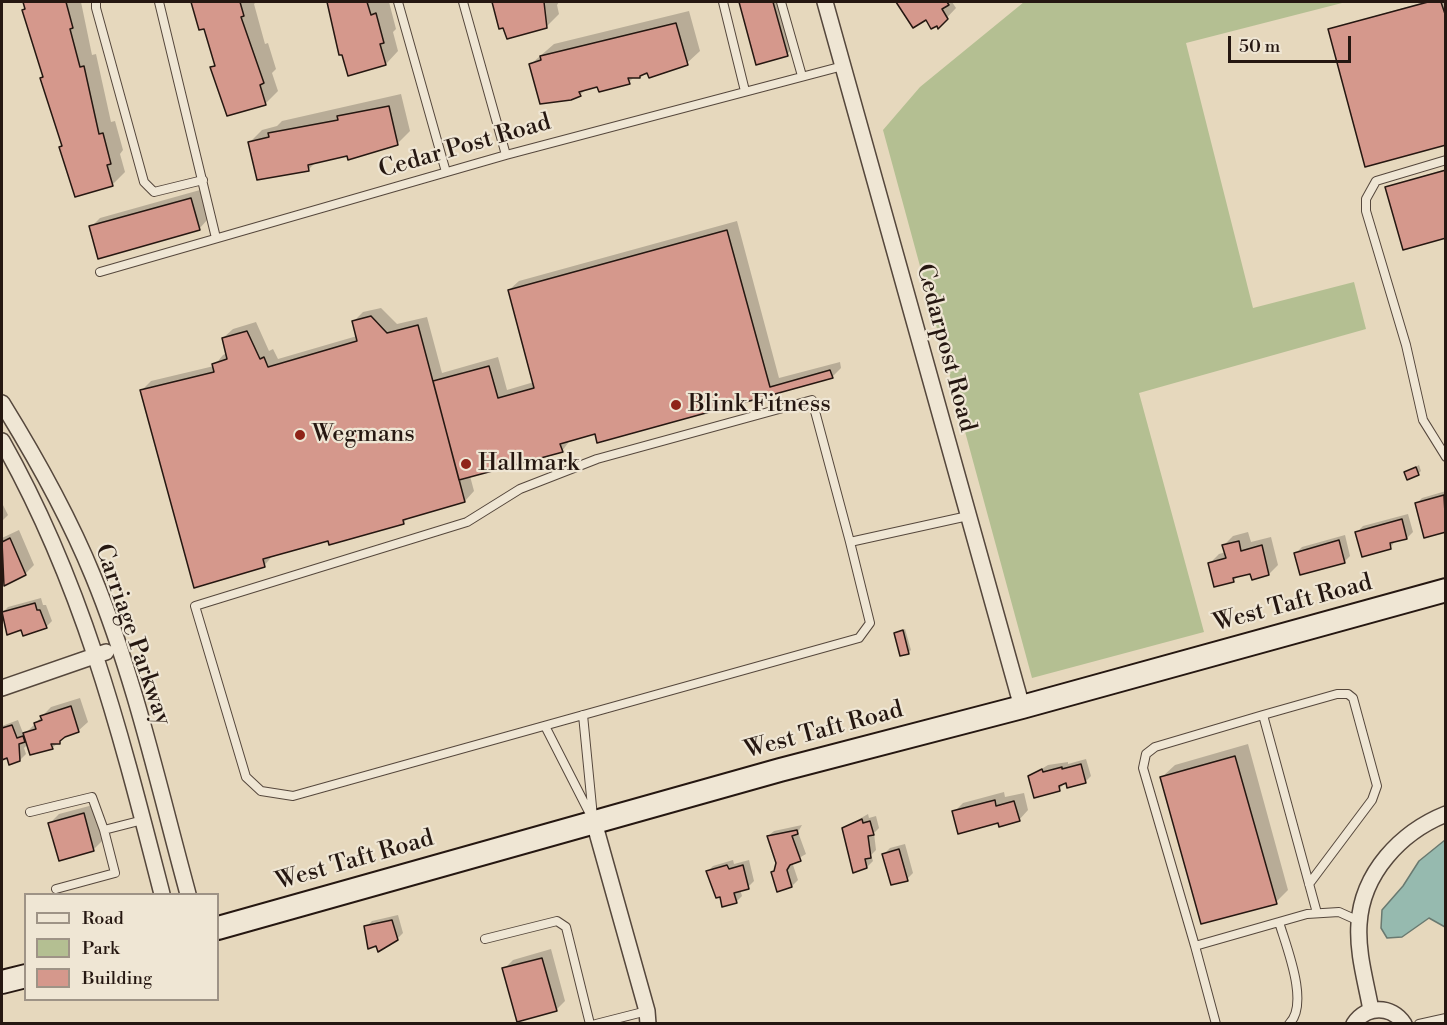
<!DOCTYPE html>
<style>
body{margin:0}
#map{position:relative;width:1447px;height:1025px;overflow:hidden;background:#e6d8bd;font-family:"Libre Bodoni",serif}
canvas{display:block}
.frame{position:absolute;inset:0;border:3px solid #251711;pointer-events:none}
.legend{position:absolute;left:24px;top:893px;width:195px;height:108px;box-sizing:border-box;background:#efe6d4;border:2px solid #9e9386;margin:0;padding:8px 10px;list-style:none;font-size:18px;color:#251711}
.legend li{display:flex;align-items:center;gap:12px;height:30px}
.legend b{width:30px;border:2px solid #9e9386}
.scale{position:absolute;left:1228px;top:36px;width:123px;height:27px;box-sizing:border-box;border:3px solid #251711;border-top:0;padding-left:8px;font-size:18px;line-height:21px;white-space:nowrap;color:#251711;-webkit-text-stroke:4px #efe6d4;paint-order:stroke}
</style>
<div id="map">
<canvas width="1447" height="1025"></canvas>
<div class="frame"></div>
<ul class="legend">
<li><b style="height:8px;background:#efe6d4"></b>Road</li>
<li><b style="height:16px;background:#b4bf92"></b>Park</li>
<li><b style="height:16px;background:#d5988c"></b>Building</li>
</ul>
<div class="scale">50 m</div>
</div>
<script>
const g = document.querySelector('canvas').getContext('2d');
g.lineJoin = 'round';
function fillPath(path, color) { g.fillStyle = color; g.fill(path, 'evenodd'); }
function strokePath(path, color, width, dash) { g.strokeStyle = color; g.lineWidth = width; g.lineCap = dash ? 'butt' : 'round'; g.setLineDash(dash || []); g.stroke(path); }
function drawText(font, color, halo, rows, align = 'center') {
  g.font = font + ' "Libre Bodoni",serif'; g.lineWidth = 4.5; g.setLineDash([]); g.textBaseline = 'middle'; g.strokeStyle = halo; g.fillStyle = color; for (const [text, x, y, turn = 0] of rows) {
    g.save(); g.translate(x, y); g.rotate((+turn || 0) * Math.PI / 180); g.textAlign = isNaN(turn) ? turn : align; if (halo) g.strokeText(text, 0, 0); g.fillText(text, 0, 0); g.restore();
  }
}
fillPath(new Path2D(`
 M1024,2H1346L1186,43L1253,308L1354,282L1366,329L1139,393L1204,632L1032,678L883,130L920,87Z`), '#b4bf92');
const water = new Path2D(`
 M1445,840V927L1429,918L1402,937L1387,938L1381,928L1382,910L1403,886L1419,861Z`);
fillPath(water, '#96baaf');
strokePath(water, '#697970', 1.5);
fillPath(new Path2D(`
 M24,2H81L92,55L96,54L111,122L115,121L123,150L120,154L125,172L112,185L68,175L60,147L63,144L50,106L33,36L24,10L26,8Z
 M192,2H256L254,4L265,44L268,43L276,69L272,73L278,91L265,104L211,68L216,63L205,27L200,28Z
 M329,2H389L396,29L393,32L398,51L386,64L335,25Z
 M493,2H559L557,5L559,14L546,27H500Z
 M740,2H785L797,45L787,54L757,63Z
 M897,2H952L956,8L939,26L926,18L913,26Z
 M1424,2H1444L1446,7V144L1329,29Z
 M689,11L700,51L687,63L648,72L635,76L629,82L598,85L587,90V88L580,95L531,64L554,44Z
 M401,94L410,131L397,144L316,162L308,170L249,143L262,130L277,126L282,121Z
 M1446,169V237L1387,187Z
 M200,190L208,219L199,229L91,227L100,218Z
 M737,221L779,378L840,362L841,368L832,377L571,439L562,451L470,476L474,491L465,501L410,516L403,523L273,555L264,566L141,391L151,381L214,366L223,355L227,353L223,338L233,329L256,322L269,351L273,349L278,359L357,336L353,322L363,312L381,308L397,324L427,317L442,373L498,357L507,390L534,382L509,290L519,281Z
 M1419,465L1421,471L1418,474L1406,472Z
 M1446,491V531L1416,504L1422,498Z
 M2,503L8,515L2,521Z
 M1408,514L1413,532L1407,538L1396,540L1390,548L1357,532L1363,526Z
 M19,530L34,565L25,574L4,584L2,578V538Z
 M1248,532L1251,542L1271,537L1278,565L1269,574L1251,572L1239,575L1234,580L1210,563L1219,554L1226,552L1224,545L1233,536Z
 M1345,535L1350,556L1344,562L1296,553L1302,547Z
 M41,598L43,605H46L52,621L46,627L22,628L8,633L2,613L8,607Z
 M905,629L911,650L908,653L895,633Z
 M80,698L88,722L78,731L68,735L52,748L28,744L24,748L26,754L20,760L8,756L2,758V726L18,720L23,733L27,732L51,707Z
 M1248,744L1288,890L1276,902L1162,777L1175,765Z
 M1086,759L1091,776L1085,782L1067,781L1059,789L1030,776L1048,765L1068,762V764Z
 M1004,792L1005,797L1024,793L1028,810L1019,820L999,821L954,812L963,803Z
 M93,805L103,840L94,849L60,859L50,823L59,814Z
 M868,814L869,818L876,816L879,828L874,833L876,850L871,855L873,861L867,867L844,828Z
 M802,825L798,832L806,854L792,862L798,880L792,886L777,863L768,836L774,831Z
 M905,844L913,873L907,879L884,854L890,848Z
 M733,860L734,864L749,860L754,881L748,887L740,889L742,896L736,902L721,895L707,872L713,866Z
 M398,915L403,933L397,939L369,947L366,927L372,921Z
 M551,949L565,1001L556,1010L504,969L513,960Z`), '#0003');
const building = new Path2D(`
 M23,2H66L73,28L70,29L80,67L84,66L99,134L103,133L111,164L107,165L113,186L75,197L59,147L62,146L40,78L43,77L22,10L25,9Z
 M191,2H240L244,16L241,17L264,83L260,85L266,105L227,116L210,67L215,66L204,29L199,30Z
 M327,2H367L371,15L376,13L384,43L380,44L386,65L348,76L342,55H339Z
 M492,2H544L547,28L507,39L503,28L499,29Z
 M739,2H773L788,56L756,65Z
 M896,2H947L949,5L942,9L948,19L938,29L937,26L931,29L926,20L913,28Z
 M1428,2H1441L1446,17V145L1365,167L1328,29Z
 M676,23L688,65L649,78L647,73L640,76V78H628L630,84L599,92L597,87L579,92L581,96L571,100L540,104L529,64L541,60L540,56Z
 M389,106L398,145L348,160L347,156L308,165L309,171L257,180L248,142L269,137L268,133L338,120L337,116Z
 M1446,170V238L1403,250L1385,187Z
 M191,198L200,230L98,259L89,226Z
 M727,230L770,387L830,370L833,378L597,443L595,434L560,444L563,452L459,480L433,381L489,366L498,398L534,388L508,290Z
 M371,316L387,333L418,325L465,502L403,520L404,524L329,545L328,541L263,559L265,567L194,588L140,390L214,372L212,364L227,359L222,338L247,331L260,359L264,357L268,367L357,341L352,321Z
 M1416,467L1419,475L1407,480L1404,472Z
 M1444,495L1446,532L1424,538L1415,503Z
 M1402,519L1407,539L1390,543L1391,549L1362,557L1355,532Z
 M10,538L26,575L4,586L2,542Z
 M1339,540L1345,563L1300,575L1294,553Z
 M1239,541L1241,551L1262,545L1269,575L1252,580L1250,574L1233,578L1234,582L1214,587L1208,563L1226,558L1222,545Z
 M35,603L37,610H40L47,628L23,636L21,630L7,635L2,612Z
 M903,630L909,654L900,656L894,633Z
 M71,706L79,732L65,737L60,741V744H51L53,749L30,755L23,733L36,729L34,723L42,720L40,716Z
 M12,725L17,738L23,736L25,742L19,744L20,761L9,765L7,758L2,760V728Z
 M1235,756L1277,904L1201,924L1160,777Z
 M1081,764L1086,783L1067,788L1066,783L1059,786L1060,791L1034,798L1028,776L1042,769L1043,772L1062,767V769Z
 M995,800L996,806L1014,801L1020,821L999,827L998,823L958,834L952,811Z
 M84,813L94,851L59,861L48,823Z
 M862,819L863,823L870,821L874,835L868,836L871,858L865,859L867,868L853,873L842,828Z
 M797,830L798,834L792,836L801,861L790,865L787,870L792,887L777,892L771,872L774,871L776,863L767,836Z
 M899,849L908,881L891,885L882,854Z
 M727,865L729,869L743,865L749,889L734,893L737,903L722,907L720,897L716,898L706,871Z
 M392,920L398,940L378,952L376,946L368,949L364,926Z
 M542,958L557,1011L517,1022L502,968Z`);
fillPath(building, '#d5988c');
strokePath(building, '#251711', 1.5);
const lane = new Path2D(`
 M96,2V8L144,182L154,192L203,180
 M159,2L216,238
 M398,2L446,172
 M463,2L506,155
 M723,2L745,91
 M781,2L802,76
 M1446,160L1376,181L1366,199V211L1406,345L1423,420L1446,457
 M100,272L506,155L843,66
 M850,542L812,400L597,459L520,489L467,522L195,606L246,777L261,791L293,796L859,638L870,623L850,542L968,516
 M583,715L593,817
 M1263,715L1337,694H1348L1353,698L1377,786L1372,800L1309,884
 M545,726L593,820
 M30,812L92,797L104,830
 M56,889L115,873L104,830L143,820
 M1317,913L1263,715L1155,747L1146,754L1143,768L1195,946L1307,914L1339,912L1359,921
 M1279,922C1286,946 1310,1004 1289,1024
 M485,939L557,921L566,927L590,1024
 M1195,946L1216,1024
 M596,1024L647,1011
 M1419,1024L1446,1018`);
const street = new Path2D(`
 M825,2L1022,707
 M2,403C36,458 68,515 93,576C135,678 159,788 188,894
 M2,441C84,586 121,735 162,894
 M2,688L106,652
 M594,822L647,1011L648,1024
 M1371,1010C1366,982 1357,953 1359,924C1362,873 1401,832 1446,814
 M1354,1024C1366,1005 1392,1005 1404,1024`);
const secondary = new Path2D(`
 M218,928L780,770L1022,707L1446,590
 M2,982L26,976`);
strokePath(lane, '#55473c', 10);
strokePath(street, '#55473c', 18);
strokePath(secondary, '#251711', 26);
strokePath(lane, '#efe6d4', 8);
strokePath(street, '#efe6d4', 15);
strokePath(secondary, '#efe6d4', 22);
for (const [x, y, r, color] of [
 [676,405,6,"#8f2418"],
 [300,435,6,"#8f2418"],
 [466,464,6,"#8f2418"]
]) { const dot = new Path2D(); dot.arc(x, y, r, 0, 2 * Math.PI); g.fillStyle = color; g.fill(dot); strokePath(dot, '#efe6d4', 2); }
drawText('24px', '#251711', '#efe6d4', [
 ["Cedar Post Road",465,147,-16],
 ["Cedarpost Road",945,348,75],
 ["West Taft Road",1293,604,-15],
 ["Carriage Parkway",132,635,71],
 ["West Taft Road",824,731,-15],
 ["West Taft Road",355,861,-16]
]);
drawText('24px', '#251711', '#efe6d4', [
 ["Blink Fitness",688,405],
 ["Wegmans",312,435],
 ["Hallmark",478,464]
], 'left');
</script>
